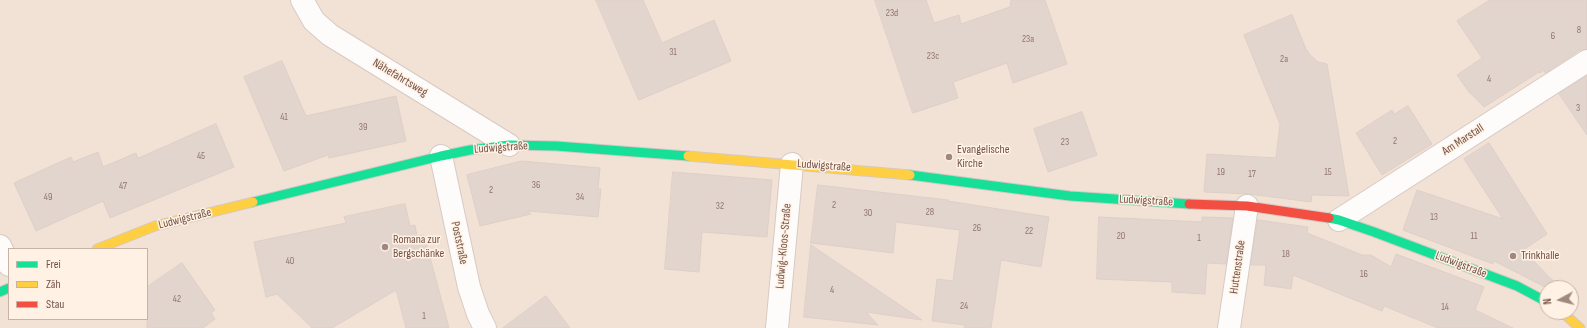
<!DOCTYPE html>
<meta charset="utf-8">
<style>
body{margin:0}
#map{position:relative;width:1587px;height:328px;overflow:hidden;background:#f6ede5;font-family:"Sofia Sans Condensed",sans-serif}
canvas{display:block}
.legend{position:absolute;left:8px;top:248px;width:140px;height:72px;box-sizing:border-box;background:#fff2e5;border:1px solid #c7b2a6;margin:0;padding:5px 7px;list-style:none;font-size:12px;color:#735147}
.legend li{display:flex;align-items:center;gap:8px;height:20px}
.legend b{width:20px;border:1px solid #c7b2a6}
.north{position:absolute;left:1539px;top:280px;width:40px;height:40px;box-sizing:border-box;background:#fff2e5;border:1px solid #c7b2a6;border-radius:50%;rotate:263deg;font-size:11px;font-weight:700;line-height:16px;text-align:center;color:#735147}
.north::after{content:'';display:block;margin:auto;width:14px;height:18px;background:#a1887e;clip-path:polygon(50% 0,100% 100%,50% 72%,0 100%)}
</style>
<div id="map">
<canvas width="1587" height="328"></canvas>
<ul class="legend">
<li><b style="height:5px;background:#16e098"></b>Frei</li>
<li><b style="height:5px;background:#ffcf43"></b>Zäh</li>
<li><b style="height:5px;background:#f24e42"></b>Stau</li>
</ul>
<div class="north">N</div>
</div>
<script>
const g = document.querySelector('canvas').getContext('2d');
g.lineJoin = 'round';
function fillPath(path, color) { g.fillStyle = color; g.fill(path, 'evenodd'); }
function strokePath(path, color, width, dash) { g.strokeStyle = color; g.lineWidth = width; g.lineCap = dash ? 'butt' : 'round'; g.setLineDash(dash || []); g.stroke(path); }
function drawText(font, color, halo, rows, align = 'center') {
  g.font = font + ' "Sofia Sans Condensed",sans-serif'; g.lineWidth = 3; g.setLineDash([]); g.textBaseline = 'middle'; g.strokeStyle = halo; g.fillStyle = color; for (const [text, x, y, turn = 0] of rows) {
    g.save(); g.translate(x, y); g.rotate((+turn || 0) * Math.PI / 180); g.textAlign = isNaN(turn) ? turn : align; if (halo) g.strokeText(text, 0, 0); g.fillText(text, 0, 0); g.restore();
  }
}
fillPath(new Path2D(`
 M0,0H1587V328H0ZM9,249H147V319H9ZM1547,288H1571V312H1547Z`), '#f2e2d5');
const building = new Path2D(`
 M596,0H643L662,43L714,20L731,61L639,100Z
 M875,0H926L934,23L959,15L961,24L1010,7L1011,0H1045L1067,64L1013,83L1007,63L953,82L958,98L913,113Z
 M1490,0H1587V49L1580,50L1545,73L1544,70L1540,73L1539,72L1484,107L1469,92L1457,75L1482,58L1457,21Z
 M1292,15L1306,49L1310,55L1318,62L1327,64L1349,196L1312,195L1311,202L1249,194L1204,192L1207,154L1276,158L1280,124L1244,35Z
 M282,61L306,116L396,96L406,141L329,158L328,155L284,171L244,77Z
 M1587,76V135L1559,94Z
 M1408,106L1432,144L1382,175L1356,133L1392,110L1394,114Z
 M1082,112L1097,155L1048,172L1034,129Z
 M216,124L234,167L110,218L103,201L36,231L14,183L71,157L73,162L98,152L103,167L136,153L138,158Z
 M1489,143L1547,234L1523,250L1560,288H1547L1494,261L1493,264L1403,230L1417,190L1503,219L1464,159Z
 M522,161L600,168L598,189H601L598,217L528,211L531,214L480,226L467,175Z
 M673,172L772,180L767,237L702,232L699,272L665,269Z
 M818,185L948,200V201L1049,217L1041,267L1001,260L991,328H964L965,325L932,321L937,279L953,281L960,230L896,222L893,253L811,243Z
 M405,204L410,226L415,225L417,236L424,235L449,328H406L396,290L332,328H312L277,294L266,297L254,242L346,223L344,217Z
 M1099,217L1202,222V217L1233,218L1226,264L1207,263L1205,294L1172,292V282L1097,279Z
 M1258,220L1308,227L1307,233L1362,255H1371L1391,267L1396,254L1484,287L1475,310L1513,328H1438L1384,306L1382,311L1293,275L1291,289L1264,285L1266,265H1251Z
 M811,245L922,320L866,312L878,325L804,317Z
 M182,263L215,310L211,313L215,319L203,328H147V287Z
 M546,296L570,328H503Z`);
fillPath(building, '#e2d5cd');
strokePath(building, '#dfcfc8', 1);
const street = new Path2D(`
 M302,0L314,21L330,35L509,145
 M441,156L469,287L478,314L485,328
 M1339,220L1587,61
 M0,246L9,265
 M777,328L792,164
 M1229,328L1247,206`);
const fast = new Path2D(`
 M910,175L1070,196L1189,204
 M253,202L441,156L470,150L509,145L556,146L688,156
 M1329,218L1339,220L1374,232L1517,286L1547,302
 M0,292L9,288`);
const slow = new Path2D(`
 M688,156L910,175
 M97,249L155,226L253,202
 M1562,312L1580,328`);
const jam = new Path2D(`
 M1189,204L1247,206L1329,218`);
strokePath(street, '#d7cac4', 24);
strokePath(fast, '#d6c9c2', 11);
strokePath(slow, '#d6c9c2', 11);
strokePath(jam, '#d6c9c2', 11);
strokePath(street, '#fefcfb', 22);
strokePath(fast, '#16e098', 9);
strokePath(slow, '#ffcf43', 9);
strokePath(jam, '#f24e42', 9);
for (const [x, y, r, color] of [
 [949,157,4,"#a1887e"],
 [385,247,4,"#a1887e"],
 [1513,256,4,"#a1887e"]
]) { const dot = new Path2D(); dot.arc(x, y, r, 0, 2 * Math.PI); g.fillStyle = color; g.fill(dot); strokePath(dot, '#fff2e5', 1.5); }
drawText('10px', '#90746b', null, [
 ["23d",892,13],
 ["8",1579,30],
 ["6",1553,36],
 ["23a",1028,39],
 ["31",673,52],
 ["23c",933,56],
 ["2a",1284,59],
 ["4",1489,79],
 ["3",1578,108],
 ["41",284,117],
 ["39",363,127],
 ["2",1395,141],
 ["23",1065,142],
 ["45",201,156],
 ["19",1221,172],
 ["15",1328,172],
 ["17",1252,174],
 ["36",536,185],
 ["47",123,186],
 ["2",491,190],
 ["49",48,197],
 ["34",580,197],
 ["2",834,205],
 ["32",720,206],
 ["28",930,212],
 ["30",868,213],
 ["13",1434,217],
 ["26",977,228],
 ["22",1029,231],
 ["20",1121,236],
 ["11",1474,236],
 ["1",1199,238],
 ["18",1286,254],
 ["40",290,261],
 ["16",1364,274],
 ["4",832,290],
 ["42",177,299],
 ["24",964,306],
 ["14",1445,307],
 ["1",424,316]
]);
drawText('12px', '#735147', '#fff2e5', [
 ["Nähefahrtsweg",400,78,31],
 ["Am Marstall",1463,140,-33],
 ["Ludwigstraße",501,148,-4],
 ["Ludwigstraße",824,166,4],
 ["Ludwigstraße",1146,201,3],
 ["Ludwigstraße",185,219,-14],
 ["Poststraße",459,243,78],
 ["Ludwig-Kloos-Straße",784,246,-85],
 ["Ludwigstraße",1461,265,21],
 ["Huttenstraße",1238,267,-82]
]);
drawText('12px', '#735147', '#fff2e5', [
 ["Evangelische",957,150],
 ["Kirche",957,164],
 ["Romana zur",393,240],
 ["Bergschänke",393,254],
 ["Trinkhalle",1521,256]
], 'left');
</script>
